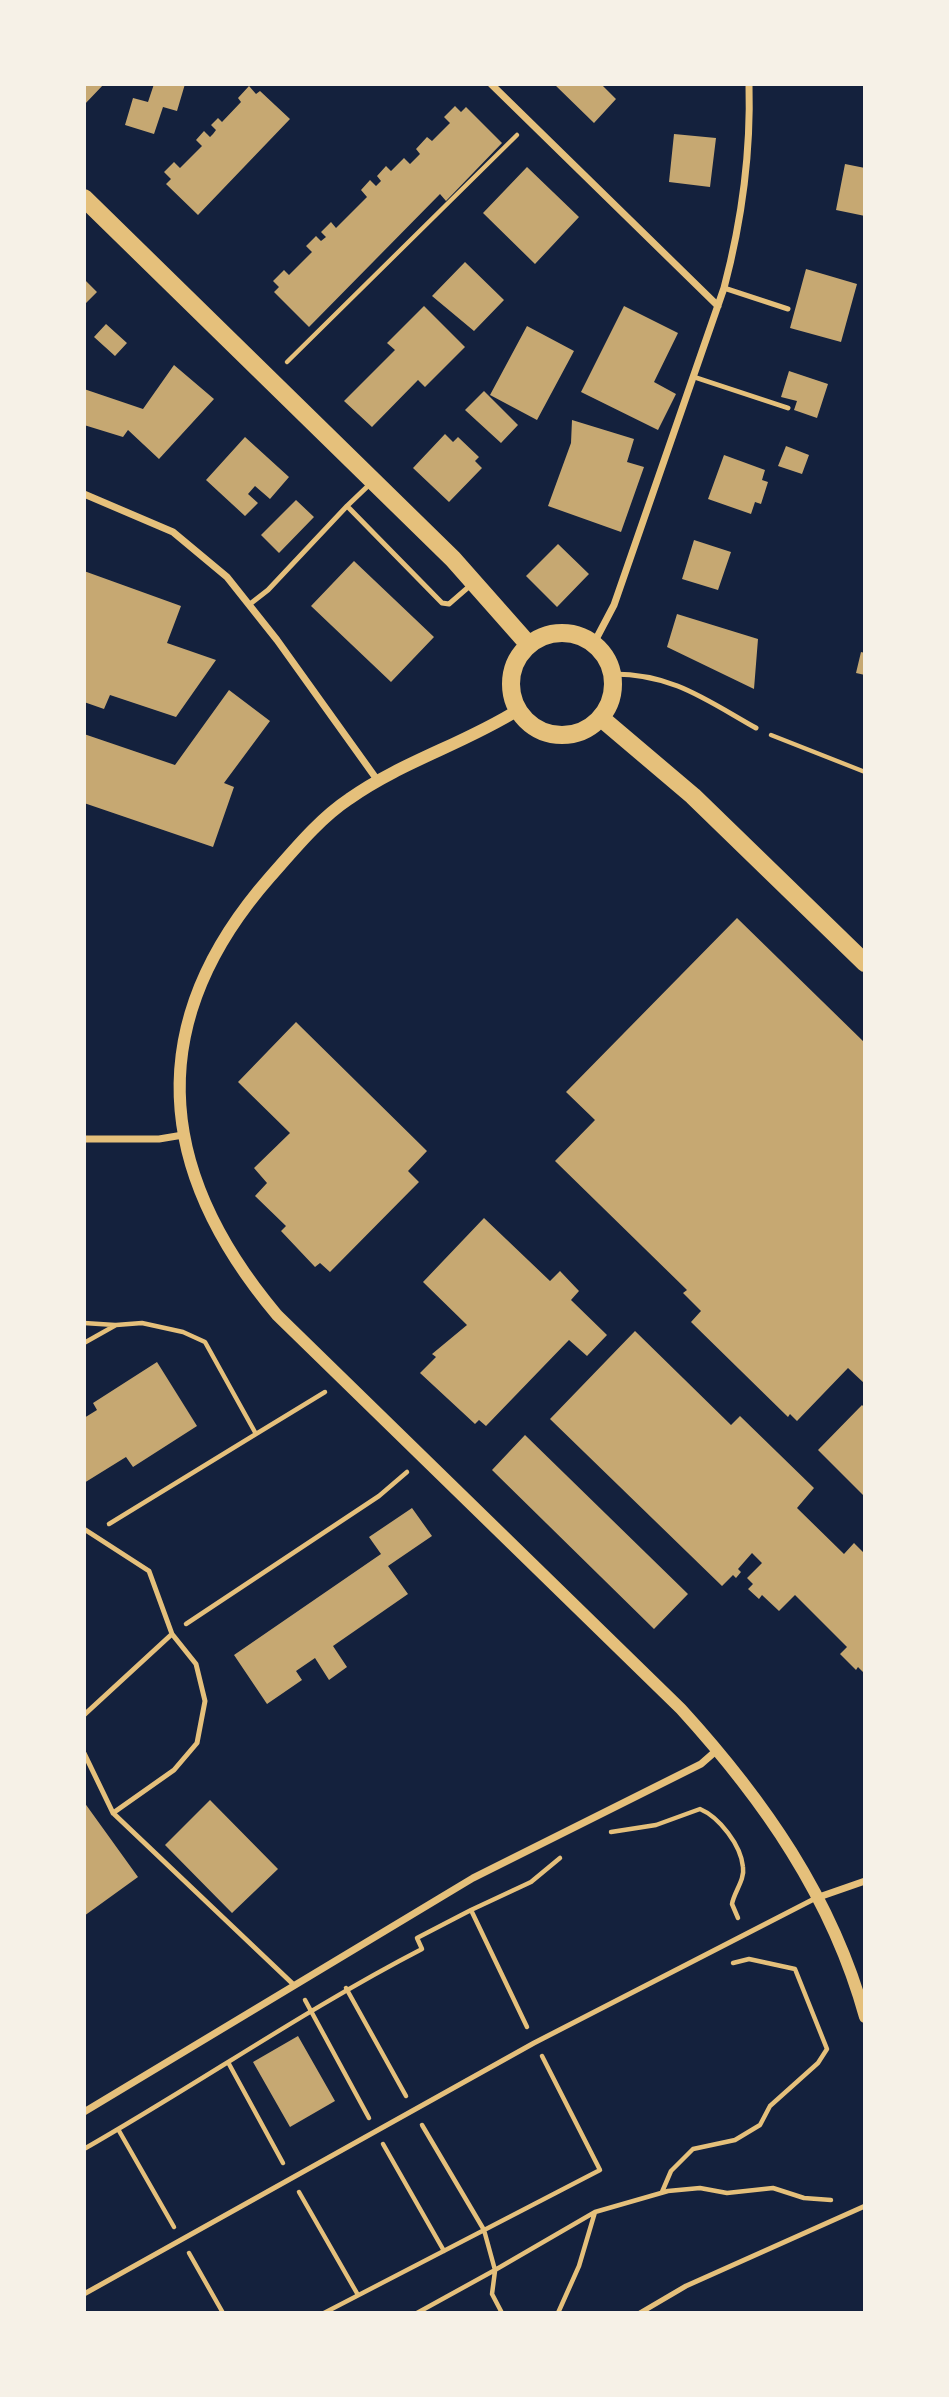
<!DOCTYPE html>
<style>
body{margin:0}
#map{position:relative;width:949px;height:2397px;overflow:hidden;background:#14213d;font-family:"PT Sans",sans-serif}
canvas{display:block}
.frame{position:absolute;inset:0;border:86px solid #f6f1e7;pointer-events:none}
</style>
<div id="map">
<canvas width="949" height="2397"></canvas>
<div class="frame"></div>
</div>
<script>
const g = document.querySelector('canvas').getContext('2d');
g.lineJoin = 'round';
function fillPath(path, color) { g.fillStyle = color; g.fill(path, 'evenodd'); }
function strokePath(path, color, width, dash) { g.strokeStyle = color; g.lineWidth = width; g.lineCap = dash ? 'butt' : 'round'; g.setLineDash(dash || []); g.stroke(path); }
fillPath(new Path2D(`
 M84,84H104L84,105Z
 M154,84H185L177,111L163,107L154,134L125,125L133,98L148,102Z
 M554,84H601L616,99L594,123Z
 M249,86L256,94L260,91L290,119L198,215L166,184L171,179L164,172L174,162L180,168L202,146L196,140L204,131L210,137L213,134L216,130L211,125L218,118L222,122L241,102L238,98Z
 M455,106L461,112L466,107L502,143L446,201L440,194L309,327L274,292L279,287L273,281L284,270L289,275L312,252L306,246L316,236L321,241L326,237L321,232L331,222L336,228L367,197L361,190L370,180L376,186L381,181L377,176L386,166L391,171L404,158L410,164L420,154L416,149L427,137L432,141L450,123L444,117Z
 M674,134L716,138L710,187L669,182Z
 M845,164L865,168V216L836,210Z
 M527,167L579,217L535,264L483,213Z
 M465,262L504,300L474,331L432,296Z
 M806,269L857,284L841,342L790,328Z
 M84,279L97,292L84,305Z
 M424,306L465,347L425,387L418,380L372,427L344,401L395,350L387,343Z
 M624,306L678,333L654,382L676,394L658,430L581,392Z
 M106,324L127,343L115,356L94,337Z
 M527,326L574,351L537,420L490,395Z
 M174,365L214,399L159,459L128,430L123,437L84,425V389L143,409Z
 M789,371L828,384L817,418L794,410L797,401L781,397Z
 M484,391L518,425L501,443L465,410Z
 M572,420L634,439L627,462L644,467L621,532L548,506L571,443Z
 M445,434L453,442L458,437L479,457L475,461L482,468L449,502L413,468Z
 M245,437L289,477L270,499L255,486L248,494L258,503L245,516L206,480Z
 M786,446L809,455L802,474L778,466Z
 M724,455L765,470L762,480L768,482L761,504L755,502L751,514L708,499Z
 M296,500L314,517L279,553L261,535Z
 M694,540L731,552L718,590L682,579Z
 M558,544L589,574L557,607L526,576Z
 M354,561L434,637L391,682L311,606Z
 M84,571L181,606L167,643L216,660L176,717L110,695L104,709L84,702Z
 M677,614L758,639L754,689L667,647Z
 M861,652L865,653V675L856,673Z
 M229,690L270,721L224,783L234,787L213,847L84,803V734L175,765Z
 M737,918L865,1043V1384L848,1368L797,1421L790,1414L788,1417L691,1322L701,1311L683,1293L687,1290L555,1161L595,1120L566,1092Z
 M296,1022L427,1151L408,1171L419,1182L330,1272L320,1263L315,1267L281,1231L286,1226L255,1196L267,1183L254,1168L290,1133L238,1082Z
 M484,1218L550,1281L560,1271L579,1291L571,1300L607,1335L587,1356L569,1340L486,1426L479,1420L475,1424L420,1373L436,1357L432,1354L467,1325L423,1282Z
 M635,1331L731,1425L740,1416L814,1488L797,1508L844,1554L854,1543L865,1554V1674L858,1667L856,1670L840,1654L847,1647L795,1595L779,1611L762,1595L759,1599L748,1589L753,1584L747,1578L762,1563L752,1553L738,1569L741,1572L736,1578L733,1575L722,1586L550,1419Z
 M157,1362L197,1426L133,1467L126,1457L84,1483V1418L97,1410L93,1403Z
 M862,1405L865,1408V1497L818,1450Z
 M525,1435L688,1594L654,1629L492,1470Z
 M412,1508L432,1536L388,1566L408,1594L333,1646L347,1667L329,1680L315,1658L296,1671L302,1680L267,1704L234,1655L381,1554L369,1537Z
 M210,1800L278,1869L232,1913L165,1845Z
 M84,1802L138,1877L84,1916Z
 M298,2036L335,2101L290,2127L253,2062Z`), '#c6a872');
strokePath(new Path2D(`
 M287,362L517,135
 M771,735L865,772
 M84,1323L115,1325
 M84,1343L116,1325L142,1323L183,1332L205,1342L256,1434L109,1524
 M256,1434L325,1392
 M186,1624L379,1496L407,1472
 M611,1832L656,1825L700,1809C719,1817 741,1845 743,1867C745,1880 734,1892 732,1904L738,1918
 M471,1910L531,1882L560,1858
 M346,1988L406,2096
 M305,2000L369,2118
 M229,2064L283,2163
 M422,2125L484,2230L495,2270L595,2212L668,2191L700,2188L727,2193L773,2188L804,2198L831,2200
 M118,2129L174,2227
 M383,2144L444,2251
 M84,2149C198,2084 306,2009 422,1949L417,1938L471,1910L527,2027
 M299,2192L358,2295
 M662,2192L671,2171L693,2149L735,2140L760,2125L770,2106L818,2063L827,2049L795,1969L749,1959L733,1963
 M189,2253L223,2313
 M495,2271L492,2294L502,2313
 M324,2313L600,2170L542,2056
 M417,2313L495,2270
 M558,2313L579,2266L595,2212`), '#e5c07b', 4.5);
strokePath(new Path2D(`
 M724,288L788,309
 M694,377L788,408
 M347,506L370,484
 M250,604L268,590L347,506L442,603L449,604L472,584
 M613,674C673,674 706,700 756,728
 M84,1529L149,1571L172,1634L196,1664L205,1701L197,1743L174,1770L113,1813
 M84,1715L172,1634
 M84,1753L113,1813L294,1985
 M84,2294L534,2043L816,1898
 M640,2313L686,2286L865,2206`), '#e5c07b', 5);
strokePath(new Path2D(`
 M491,84L718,306
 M84,494L173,532L227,577L277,640L378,781
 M594,643L614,605L724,288C742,220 751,154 749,84
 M84,1139H159L183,1135
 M819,1897L865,1881
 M84,2112L473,1878L701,1764L717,1750`), '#e5c07b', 7);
strokePath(new Path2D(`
 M518,710C464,744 401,762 349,799C319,819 294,850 270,877C141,1024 156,1171 277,1315L681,1709C763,1799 832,1897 865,2017`), '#e5c07b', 12);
strokePath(new Path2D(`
 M84,198L453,559L529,645
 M511 684a51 51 0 1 1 102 0a51 51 0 1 1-102 0Z
 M601,718L693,796L865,963`), '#e5c07b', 18);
</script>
